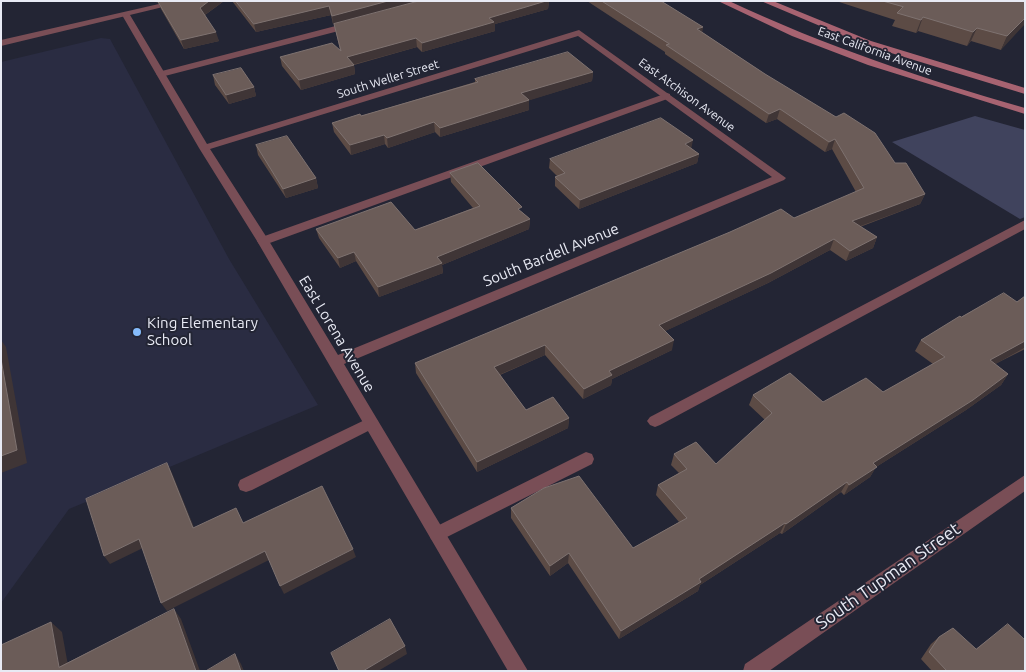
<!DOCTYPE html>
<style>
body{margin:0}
#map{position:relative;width:1026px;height:672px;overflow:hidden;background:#232534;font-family:Ubuntu,sans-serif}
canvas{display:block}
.frame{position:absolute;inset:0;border:2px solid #e8eaf4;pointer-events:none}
</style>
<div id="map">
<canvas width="1026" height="672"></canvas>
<div class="frame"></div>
</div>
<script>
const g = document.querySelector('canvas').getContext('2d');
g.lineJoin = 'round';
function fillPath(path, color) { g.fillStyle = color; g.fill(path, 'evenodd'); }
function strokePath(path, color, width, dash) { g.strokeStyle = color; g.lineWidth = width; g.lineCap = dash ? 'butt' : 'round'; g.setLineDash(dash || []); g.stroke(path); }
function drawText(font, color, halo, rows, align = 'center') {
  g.font = font + ' Ubuntu,sans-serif'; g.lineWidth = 4; g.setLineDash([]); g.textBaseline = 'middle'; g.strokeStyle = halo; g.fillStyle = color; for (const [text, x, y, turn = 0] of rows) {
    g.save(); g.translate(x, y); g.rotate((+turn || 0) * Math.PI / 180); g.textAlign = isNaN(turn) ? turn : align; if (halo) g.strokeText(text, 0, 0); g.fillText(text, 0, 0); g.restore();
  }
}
fillPath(new Path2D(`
 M101,38L110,39L229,259L318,405L69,509L1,603V62Z`), '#2a2c42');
fillPath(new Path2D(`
 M975,116L1025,130V217L1020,219L892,142Z`), '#40435d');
fillPath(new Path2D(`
 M351,22L355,25L354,27L161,77L156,74L158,72Z
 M667,93L670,94V98L267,244H259L257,241L259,238Z
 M1025,220V229L660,425L655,427L650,425L647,421L650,417Z
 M371,417L376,419L379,423L376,427L252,490L246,492L240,490L238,485L240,480Z
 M586,452L592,454L594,459L592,464L443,539L437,542L431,539L429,534L431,529Z`), '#794e56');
fillPath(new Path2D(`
 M126,12L130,15L207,144L579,30L786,178L784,180L344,364L528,671H508L257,241L199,148L122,15ZM578,36L772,177L338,355L269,241L210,149Z
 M1025,475V491L769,671H743L745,664Z`), '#794e56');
fillPath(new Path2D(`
 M172,1H188L1,46V40Z`), '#794e56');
fillPath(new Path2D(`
 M718,1H729C825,46 924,79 1025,108V114L868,65L792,36Z
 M761,1H773L871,41L1025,88V94L865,45Z`), '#a76371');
fillPath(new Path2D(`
 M156,1H224L205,15L219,41L184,49L161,9L158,2L157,3Z
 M232,1H549L548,9L495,24V31L422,52L417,47L354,65L355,74L301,90L282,66L280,57L340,50L334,24H333L331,15L256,32Z
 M587,1H661L702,32L895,163L925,194L920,204L860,227L877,237L873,248L846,261L830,250L768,283L665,331L672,350L612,379L611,385L583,399L545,355L500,375L526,410L569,418L568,428L477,472L416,373L415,363L794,218L856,192L832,149L825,152L777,119L766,123L665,54V52Z
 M836,1H1025L1001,50L971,41L967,46L918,31L916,33L892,26L895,20Z
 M593,72L592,81L529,100V110L440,137L435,132L388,148L385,144L351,155L334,132L332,123L361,116L475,82V79Z
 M213,75L254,87L256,96L229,104L215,85Z
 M256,145L316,178L318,188L286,198L258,155Z
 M691,148L699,154L697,163L579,209L555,186V177L557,176L549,168L550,159Z
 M450,173L522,212L530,219L529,229L442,265L443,273L379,297L356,261L340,268L319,238L316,229L415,230L473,208L451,182Z
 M1025,296V349L995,364L1008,374L1001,385L966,410L876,467L870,477L844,495L841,492L782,534L780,533L700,585L698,591L619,639L568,563L550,576L511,518V508L633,548L679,522L656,495L658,485L679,473L671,465L674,454L716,464L765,420L749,405L753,395L823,402L883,392L933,364L915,351L921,340L961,317L1017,302Z
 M939,637L976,649L1025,671H932L921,659L931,644Z`), '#5c4b45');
fillPath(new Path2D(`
 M209,1H224L202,17L200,8Z
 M388,1H422L333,24L332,16Z
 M546,1H549L548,9L495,24V31L422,52V43L489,18Z
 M329,6L331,15L256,32L254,24Z
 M923,17L918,31L916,33L921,20Z
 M1025,18V24L1001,50L1007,36Z
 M703,27L702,36L697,29Z
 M977,28L971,41L967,46L973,32Z
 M216,32L219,41L184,49L181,40Z
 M416,38L417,47L348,66L347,57Z
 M354,65L355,74L301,90L299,80Z
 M593,72L592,81L521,103V93Z
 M254,87L256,96L229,104L226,95Z
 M529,100V110L440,137V128Z
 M780,109L777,119L766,123L769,114Z
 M434,122L435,132L388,148L387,138Z
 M384,135L385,144L351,155L350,145Z
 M835,139L832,149L825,152L829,142Z
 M693,140L691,150L685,144Z
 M699,154L697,163L579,209L580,200Z
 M316,178L318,188L286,198L283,189Z
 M925,194L920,204L847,231L852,221Z
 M530,219L529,229L442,265L443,273L379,297L378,287L437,257Z
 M877,237L873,248L846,261L850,251Z
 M834,239L830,250L768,283L657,335L659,325Z
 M354,252L356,261L340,268L338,258Z
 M1,340L6,347L27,463L1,473Z
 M674,340L672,350L612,379L611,385L583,399L584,389L609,371Z
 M1025,341L1024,348L983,371L990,360Z
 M545,345V355L494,377V367Z
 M1008,374L1001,385L966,410L876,467L870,477L844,495L849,485L873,463Z
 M569,418L568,428L477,472V462Z
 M167,463L172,473L198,537L193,528Z
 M847,482L841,492L782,534L786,524Z
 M785,523L780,533L700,585L698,591L619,639L621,631Z
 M139,539L145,547L110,564L104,556Z
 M353,549L356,557L284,594L280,586Z
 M265,551L269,560L167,611L161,603Z
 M569,553L568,563L550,576V566Z
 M174,609L181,619L200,671H196Z
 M51,622L62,632L69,671L59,667Z
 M405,646L407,654L378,671H363Z
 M235,654L241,664L244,671H241Z`), '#3f3536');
const building = new Path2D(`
 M158,1H209L200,8L216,32L181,40Z
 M236,1H388L332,16L329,6L254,24Z
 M419,1H546L489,18L494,22L422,43L416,38L347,57L354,65L299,80L280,57L332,43L341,51L334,24Z
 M602,1H661L703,27L697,29L765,74L836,117L844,113L875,133L895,163H906L925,194L852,221L877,237L850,251L834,239L771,273L659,325L674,340L609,371L612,375L584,389L545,345L494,367L526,410L553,397L569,418L477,462L415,363L730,232L781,209L794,218L864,188L835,139L829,142L780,109L769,114L666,45L669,44Z
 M883,1H1025V18L1007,36L977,28L973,32L923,17L921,20L897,13L903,7Z
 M568,52L593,72L521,93L529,100L440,128L434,122L387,138L384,135L350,145L332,123L360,114L361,116L478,82L475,79Z
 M241,68L254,87L226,95L213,75Z
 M661,118L693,140L685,144L699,154L580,200L555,177L565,173L550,159Z
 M287,136L316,178L283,189L256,145Z
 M478,163L522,207L518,209L530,219L437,257L442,263L378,287L354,252L338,258L316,229L391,202L415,230L480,206L450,173Z
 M1004,293L1017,302L1025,296V341L990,360L1008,374L973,400L873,463L877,467L849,485L847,482L786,524L785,523L699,579L701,582L621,631L569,553L550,566L511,508L544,488L579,476L633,548L687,518L658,485L687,469L674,454L696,442L716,464L772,413L753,395L790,373L823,402L866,378L883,392L945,357L921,340L960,316L961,317Z
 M1,359L17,450L1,456Z
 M167,463L193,528L236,508L243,523L322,486L353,549L280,586L265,551L161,603L139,539L104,556L86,499Z
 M174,609L196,671H1V645L51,622L59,667Z
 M390,619L405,646L363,671H339L331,653Z
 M1008,624L1025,640V671H947L929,652L939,637L953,628L976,649Z
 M235,654L241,671H206Z`);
fillPath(building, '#6b5c58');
strokePath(building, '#7e7270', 1);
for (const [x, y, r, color] of [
 [137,332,5,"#85bbfb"]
]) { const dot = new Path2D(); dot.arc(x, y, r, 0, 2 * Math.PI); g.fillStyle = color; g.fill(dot); strokePath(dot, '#232534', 2); }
drawText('12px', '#e8eaf4', '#232534', [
 ["East California Avenue",875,51,20],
 ["South Weller Street",388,79,-17],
 ["East Atchison Avenue",687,95,36]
]);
drawText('15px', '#e8eaf4', '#232534', [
 ["South Bardell Avenue",551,255,-22],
 ["East Lorena Avenue",337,334,59]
]);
drawText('15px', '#e8eaf4', '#232534', [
 ["King Elementary",147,323],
 ["School",147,340]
], 'left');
drawText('18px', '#e8eaf4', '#232534', [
 ["South Tupman Street",888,576,-35]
]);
</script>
